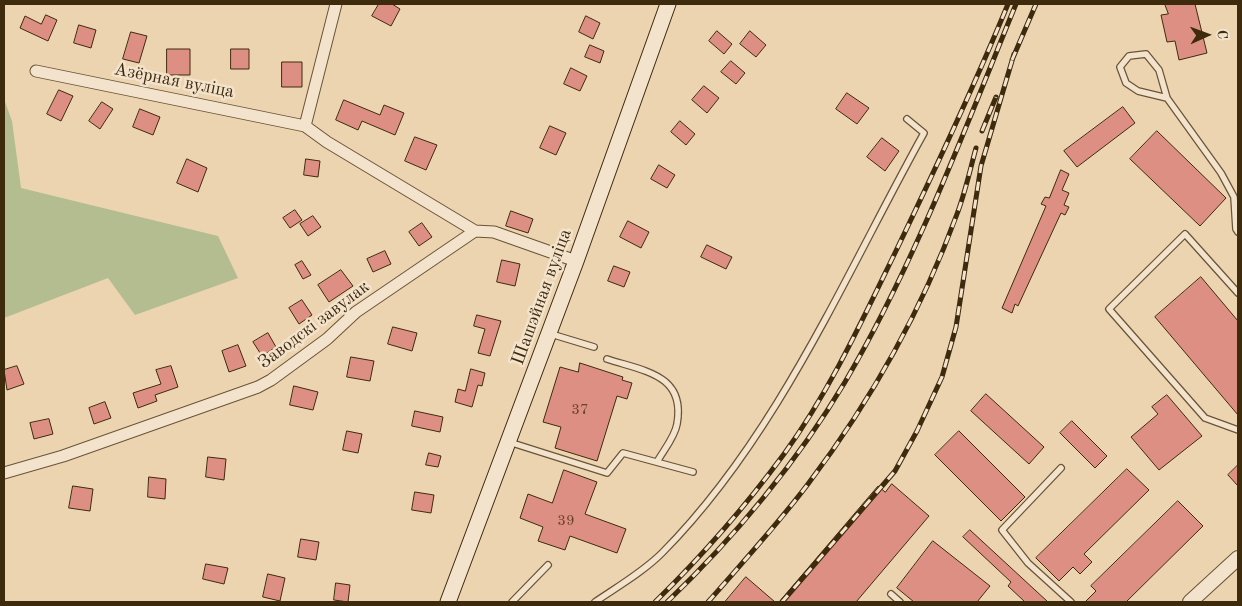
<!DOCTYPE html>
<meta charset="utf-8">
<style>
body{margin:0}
#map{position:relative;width:1242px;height:606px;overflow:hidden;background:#ecd4b1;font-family:"Old Standard TT",serif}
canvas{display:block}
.frame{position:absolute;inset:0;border:5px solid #3e2a0d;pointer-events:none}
.north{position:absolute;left:1182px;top:10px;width:50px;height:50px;-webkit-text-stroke:4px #f3e3cc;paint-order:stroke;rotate:88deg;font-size:14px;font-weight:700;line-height:20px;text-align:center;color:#3e2a0d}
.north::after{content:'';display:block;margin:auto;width:18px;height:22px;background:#3e2a0d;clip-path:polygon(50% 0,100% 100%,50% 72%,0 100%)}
</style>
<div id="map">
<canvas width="1242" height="606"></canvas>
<div class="frame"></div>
<div class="north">С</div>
</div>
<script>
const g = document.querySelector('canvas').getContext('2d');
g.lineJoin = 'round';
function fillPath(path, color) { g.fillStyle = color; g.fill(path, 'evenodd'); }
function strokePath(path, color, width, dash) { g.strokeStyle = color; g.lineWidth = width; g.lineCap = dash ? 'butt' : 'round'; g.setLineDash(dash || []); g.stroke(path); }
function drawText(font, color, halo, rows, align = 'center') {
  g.font = font + ' "Old Standard TT",serif'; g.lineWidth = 5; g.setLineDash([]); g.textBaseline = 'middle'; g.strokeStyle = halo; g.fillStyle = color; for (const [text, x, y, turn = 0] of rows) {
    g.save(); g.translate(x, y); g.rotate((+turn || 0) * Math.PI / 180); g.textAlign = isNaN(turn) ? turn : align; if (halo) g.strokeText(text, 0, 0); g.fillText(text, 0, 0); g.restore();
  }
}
fillPath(new Path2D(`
 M4,99L12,121L21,188L218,236L238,278L135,315L108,278L4,318Z`), '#b3bd8f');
const building = new Path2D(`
 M379,4H392L400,9L391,26L372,16Z
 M1165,4H1195L1207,53L1179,60L1175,41L1167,42L1161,15L1168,14Z
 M46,15L57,20L48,41L20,28L25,16L41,24Z
 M586,16L600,23L593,39L579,32Z
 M79,25L96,30L91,48L74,43Z
 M717,31L732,44L724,54L709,41Z
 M750,31L766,45L756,57L740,44Z
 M131,32L147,36L139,63L123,59Z
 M590,45L604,51L600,63L585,57Z
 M167,49H190V75H167Z
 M231,49H249V69H231Z
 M731,61L745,73L736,84L721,72Z
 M282,62H302V87H282Z
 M571,68L587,76L580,91L564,84Z
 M704,86L719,98L707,113L692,100Z
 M59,90L73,96L61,121L47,114Z
 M847,93L869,108L857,124L836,109Z
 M344,100L380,115L384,105L404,113L395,135L362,121L358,130L336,120Z
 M102,102L113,109L100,129L89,121Z
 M1123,107L1135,123L1077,167L1064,151Z
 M140,109L160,117L153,135L133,127Z
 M680,121L695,134L686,145L671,132Z
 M550,126L566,133L556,155L540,148Z
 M1157,131L1226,198L1200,226L1130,159Z
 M415,137L437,145L426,170L405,161Z
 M882,138L899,151L885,171L867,157Z
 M187,159L207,168L198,192L177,183Z
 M306,159L320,161L318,177L304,175Z
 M659,165L675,175L667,188L651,179Z
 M1061,170L1069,174L1062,190L1069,193L1064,205L1069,207L1065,215L1061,213L1018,306L1015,304L1012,313L1002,308L1046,206L1041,204L1045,197L1049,198Z
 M295,210L302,220L290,228L283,218Z
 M511,211L533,219L528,233L506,226Z
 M313,216L321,227L308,236L300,224Z
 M628,221L649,232L641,248L620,237Z
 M422,223L432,237L419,246L409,232Z
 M707,245L732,257L726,269L701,257Z
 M385,251L391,264L373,272L367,259Z
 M502,260L520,264L515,286L497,282Z
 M302,261L311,275L303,279L295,265Z
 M614,266L630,272L624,287L608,281Z
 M341,270L353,286L329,302L318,285Z
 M1201,277L1238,321V415L1155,317Z
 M302,300L312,315L299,324L289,308Z
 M477,315L501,321L490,356L478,353L485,329L474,326Z
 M393,327L417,333L412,351L388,344Z
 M268,333L276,347L262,356L253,342Z
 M238,345L246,366L229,372L222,351Z
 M351,357L374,361L370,381L347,377Z
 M580,363L623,377L622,380L632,383L627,399L617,396L597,461L555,448L561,427L543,422L560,367L578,372Z
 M17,366L24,384L7,390L4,370Z
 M171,366L178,387L155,395L157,401L138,408L133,393L161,384L156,370Z
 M471,369L485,373L482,386L478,385L472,407L455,402L458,389L465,391Z
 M294,386L318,392L313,410L290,405Z
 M986,394L1044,447L1029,464L971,411Z
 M1167,395L1202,436L1159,470L1131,437L1158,414L1152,407Z
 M105,402L111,418L94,424L89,408Z
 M415,411L443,417L440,432L412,426Z
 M49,419L53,434L34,439L30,423Z
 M1072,421L1107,456L1095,468L1060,433Z
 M347,431L362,434L358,453L343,450Z
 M959,431L1025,497L1001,521L935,455Z
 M429,453L441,456L438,467L426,465Z
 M208,457L226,459L224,480L206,477Z
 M1238,465V486L1228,475Z
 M1127,469L1149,490L1084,554L1092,562L1080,574L1073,567L1059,581L1036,558Z
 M564,470L597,482L585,514L626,529L617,553L570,536L565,550L538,541L543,527L520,518L528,494L552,503Z
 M149,477L166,479L165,499L148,497Z
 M892,484L929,516L856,602H779L878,486L885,492Z
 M73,486L93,489L90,511L69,508Z
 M415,492L434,495L431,513L412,510Z
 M1178,501L1203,526L1126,602H1085L1096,591L1091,586Z
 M970,530L1048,602H1025L1008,586L1011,582L963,537Z
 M301,539L319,542L316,560L298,557Z
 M933,541L990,586L977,602H914L897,588Z
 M206,564L228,568L224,584L203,579Z
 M268,574L285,578L280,601L263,597Z
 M746,577L775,602H725Z
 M336,583L350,585L348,602L334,600Z`);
fillPath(building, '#de8f83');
strokePath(building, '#3e2a0d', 1);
const service = new Path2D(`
 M1167,98L1138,91L1126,83L1120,67L1129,56L1146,54L1159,70L1167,98L1221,173L1234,197L1236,229L1238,232
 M1238,293L1185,234L1109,309L1205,418L1238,430
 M551,334L594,347
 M607,359C643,371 686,374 677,424C675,437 663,451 657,462
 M509,442L607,473L623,453L693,472
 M1061,468L1002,530L1028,563L1071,602
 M891,594L900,602
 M512,602L548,565
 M595,602C617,587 643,572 662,553C778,436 845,275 924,133L907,119`);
const minor = new Path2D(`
 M336,4L305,126L327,142L475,231
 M36,71L305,126
 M4,473L63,456L258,387L271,380L327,339L356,312L475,231L494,232L576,261`);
const tertiary = new Path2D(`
 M1190,602L1238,558`);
const secondary = new Path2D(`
 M448,602L576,261L668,4`);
strokePath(service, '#6a5436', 8);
strokePath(minor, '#6a5436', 13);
strokePath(tertiary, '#6a5436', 16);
strokePath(secondary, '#3e2a0d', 17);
strokePath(service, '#f3e3cc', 5.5);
strokePath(minor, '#f3e3cc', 11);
strokePath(tertiary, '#f3e3cc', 14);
strokePath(secondary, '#f3e3cc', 15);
const rail = new Path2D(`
 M1012,60L1036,4
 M982,131L996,97
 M655,602C702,556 745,507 784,454C829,392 861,323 894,255C934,172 973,89 1008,4
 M667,602C733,539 798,461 845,382C915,263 964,131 1016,4
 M708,602C742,563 777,525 808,484C870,402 922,310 957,214C965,193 970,170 976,148
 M782,602L895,471L917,431L942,377L956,327L981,166L1014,54`);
strokePath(rail, '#3e2a0d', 5);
strokePath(rail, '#f3e3cc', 3, [9]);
drawText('15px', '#66432a', null, [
 ["37",580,410],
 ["39",566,521]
]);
drawText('18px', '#3e2a0d', '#f3e3cc', [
 ["Азёрная вуліца",174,81,11],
 ["Шашэйная вуліца",542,297,-70],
 ["Заводскі завулак",314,325,-37]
]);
</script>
